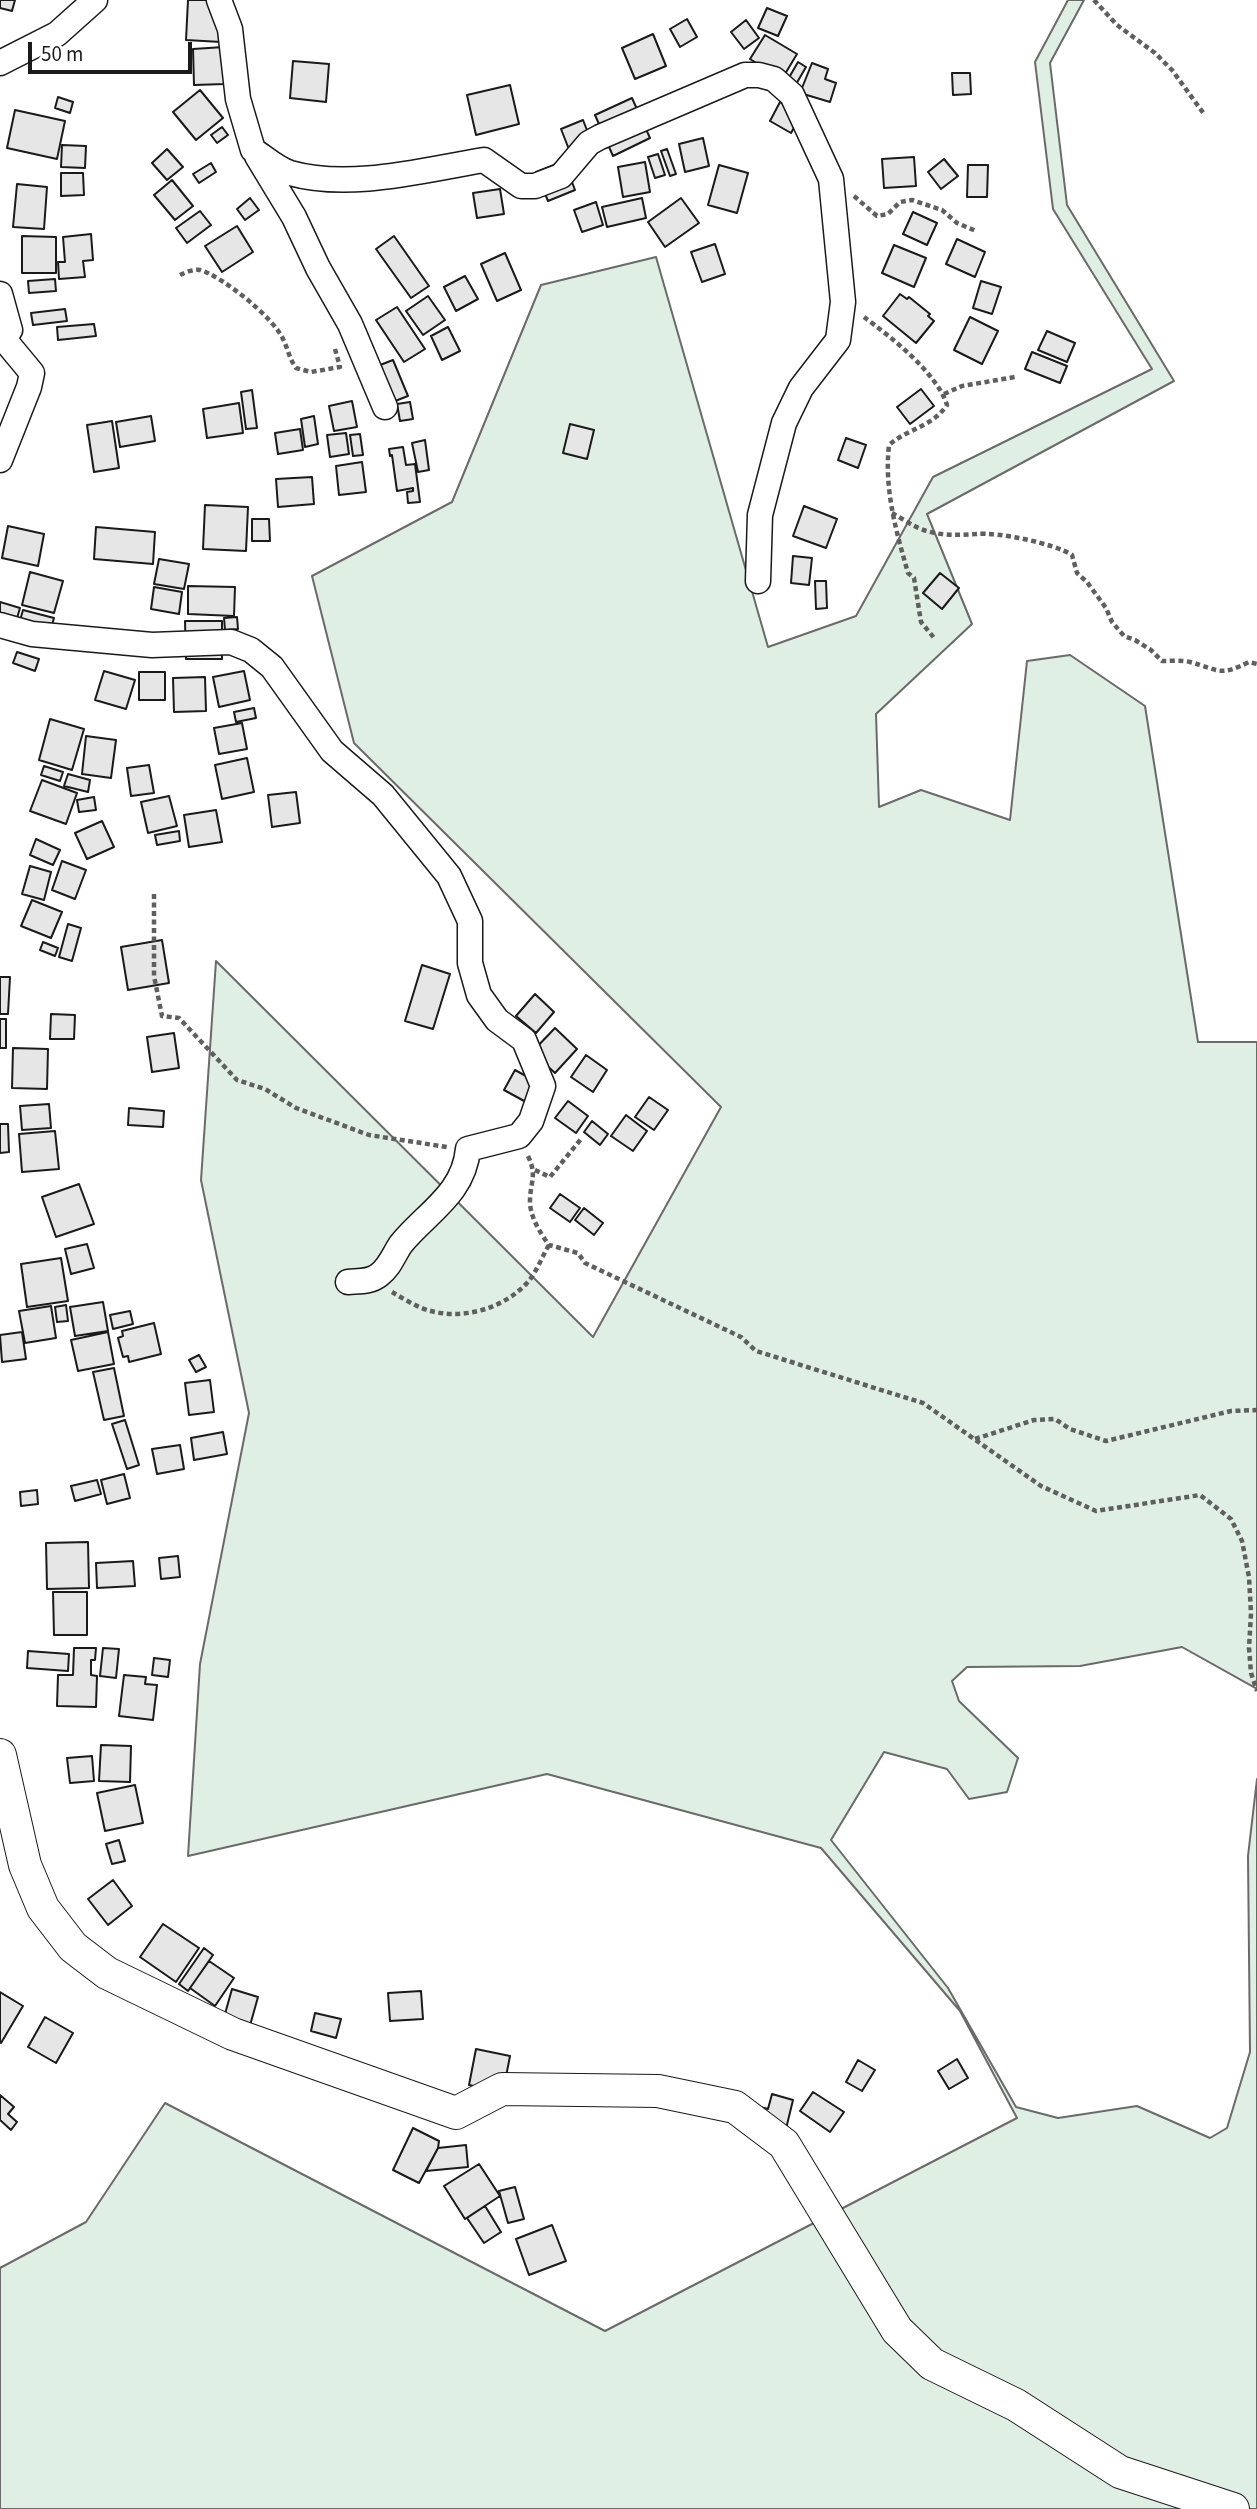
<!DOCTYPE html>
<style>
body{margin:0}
#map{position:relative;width:1257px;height:2509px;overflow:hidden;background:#fff;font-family:"Source Sans 3",sans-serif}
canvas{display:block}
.scale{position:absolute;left:28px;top:42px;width:164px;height:32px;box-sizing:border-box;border:4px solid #1a1a1a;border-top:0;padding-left:9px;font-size:21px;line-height:24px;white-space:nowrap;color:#1a1a1a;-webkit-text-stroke:5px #fff;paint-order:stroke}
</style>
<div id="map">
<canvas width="1257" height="2509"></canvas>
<div class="scale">50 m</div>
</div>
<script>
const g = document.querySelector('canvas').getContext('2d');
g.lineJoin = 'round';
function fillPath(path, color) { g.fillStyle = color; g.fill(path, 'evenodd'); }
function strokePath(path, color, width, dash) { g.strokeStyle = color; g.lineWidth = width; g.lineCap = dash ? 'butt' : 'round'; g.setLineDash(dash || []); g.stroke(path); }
const green = new Path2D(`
 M1068,0H1084L1050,63L1067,205L1174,381L927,514L972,624L876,714L879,807L921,790L1010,820L1027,661L1070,655L1145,706L1198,1042H1257V1689L1182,1647L1080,1666L967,1667L952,1681L959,1701L1018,1758L1007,1792L969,1799L947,1769L884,1752L831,1840L948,1988L1016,2107L1058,2118L1137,2106L1210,2138L1227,2128L1250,2052L1248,1856L1257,1779V2509H0V2268L86,2222L165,2103L605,2331L1017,2118L960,2011L821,1848L547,1774L188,1856L200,1664L249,1413L201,1180L216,961L593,1337L721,1107L354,743L312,576L452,502L541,285L656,257L768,647L856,616L933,477L1152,369L1053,209L1035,62Z`);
fillPath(green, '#e0efe3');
strokePath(green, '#6a6a6a', 2);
const building = new Path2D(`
 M0,0H15L12,11L0,8Z
 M188,0H223L221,42L186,40Z
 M767,8L787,16L778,36L758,28Z
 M687,19L697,37L680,47L670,29Z
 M746,20L759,38L744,49L731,32Z
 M653,34L666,66L635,79L622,48Z
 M765,35L797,54L782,79L750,59Z
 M224,47L225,84L194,85L193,49Z
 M293,61L329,64L326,102L290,98Z
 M798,62L806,67L795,86L787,81Z
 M812,63L828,69L825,79L836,83L830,102L800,93Z
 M952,73H970L971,94L953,95Z
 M510,85L519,124L476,135L467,95Z
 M200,90L223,118L196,140L173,112Z
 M58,97L73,102L70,113L55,108Z
 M632,98L650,138L613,156L595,115Z
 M780,102L802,114L791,133L770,121Z
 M15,110L65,121L57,159L7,148Z
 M583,120L592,143L570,152L561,129Z
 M222,127L228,135L217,143L211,135Z
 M703,138L709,166L685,172L679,144Z
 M62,145L86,146L85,168L61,167Z
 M167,149L183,167L167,180L152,163Z
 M667,149L676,174L670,176L661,151Z
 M658,154L665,175L655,178L648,157Z
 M914,157L916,186L884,188L882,159Z
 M944,159L958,176L941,189L928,172Z
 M564,161L575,190L548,201L536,172Z
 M645,162L650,192L623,197L618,167Z
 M211,163L216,172L199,183L193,174Z
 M719,165L748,173L737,213L708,205Z
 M968,165H988L987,197H967Z
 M61,173H83L84,195L61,196Z
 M172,180L193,206L175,220L154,195Z
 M17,184L47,187L44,229L13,227Z
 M500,189L504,214L477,218L473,193Z
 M250,198L259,210L245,220L237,209Z
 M642,198L646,218L607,227L602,207Z
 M681,198L699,223L665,247L648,222Z
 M596,202L603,225L582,232L574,210Z
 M200,211L211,225L187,243L176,228Z
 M913,212L937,223L927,245L903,234Z
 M237,226L253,252L222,272L205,246Z
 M91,234L93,260L83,261L85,277L59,279L58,262H65L63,237Z
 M22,236L56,237V273H22Z
 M394,236L429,286L411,298L376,249Z
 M957,239L985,252L975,277L946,264Z
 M715,244L725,274L702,282L691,252Z
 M894,245L926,258L914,287L882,273Z
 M505,253L521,290L497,301L481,264Z
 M465,276L478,299L456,311L444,287Z
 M55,279L56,291L29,293L28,281Z
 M981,281L1001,287L992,314L973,308Z
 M900,294L907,299L909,297L930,314L928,316L934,321L916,343L883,316Z
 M428,296L445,320L423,335L406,311Z
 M397,307L425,349L404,362L376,320Z
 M65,309L67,321L33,325L31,313Z
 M970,317L998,331L982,364L954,350Z
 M94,324L96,336L58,340L57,327Z
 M448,327L460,351L442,360L431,336Z
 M1047,331L1075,343L1067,362L1038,350Z
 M1032,352L1067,366L1060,383L1025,369Z
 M393,360L408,396L390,403L375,367Z
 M921,389L934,406L910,424L897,407Z
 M252,390L257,428L246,429L241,392Z
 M352,401L357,427L334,431L329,406Z
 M410,402L413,419L400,421L397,404Z
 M239,403L243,433L207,438L203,409Z
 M151,416L155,441L120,447L116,422Z
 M314,416L318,444L305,447L301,419Z
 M112,421L119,468L94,472L87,425Z
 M570,424L594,430L587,459L563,453Z
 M300,429L303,450L278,454L275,433Z
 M346,433L349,454L330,457L327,435Z
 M360,434L363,455L353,456L350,435Z
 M846,438L866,445L858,468L838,460Z
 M425,440L429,470L418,472L412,443Z
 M403,447L406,465L415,464L420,502L408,503L407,492L413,491V488L397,491L392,455L390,456L389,449Z
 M362,462L366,492L339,495L336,466Z
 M312,477L314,504L278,507L276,479Z
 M205,505L248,507L246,551L203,549Z
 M804,506L837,519L826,548L793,536Z
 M252,519H269L270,541H252Z
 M8,526L44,534L38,566L2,558Z
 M96,527L155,532L153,564L94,559Z
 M793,556L812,558L809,585L791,583Z
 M159,559L189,564L184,589L154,584Z
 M30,572L63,581L54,613L22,605Z
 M940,573L959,588L942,609L923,593Z
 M815,581H826L827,608L816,609Z
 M188,586L235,587L234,616L188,614Z
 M154,587L182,592L179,614L151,609Z
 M0,602L20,608L12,635L0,632Z
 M23,610L54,618L49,635L15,638Z
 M237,617L238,629L225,630L224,618Z
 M185,621H222V659H186Z
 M17,652L39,659L35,671L13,663Z
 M104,671L135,680L126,709L95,700Z
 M244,671L250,700L219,707L213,677Z
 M139,672H165V700H139Z
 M205,677L206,711L174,712L173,678Z
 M254,708L256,718L236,722L234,712Z
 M50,719L84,729L72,770L39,760Z
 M242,723L247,749L219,754L214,728Z
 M86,736L116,740L111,778L82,774Z
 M247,758L254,792L222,799L215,765Z
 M149,765L154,793L131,796L127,768Z
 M44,766L63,772L60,781L41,775Z
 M68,774L90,780L88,792L64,786Z
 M42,780L77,793L66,824L30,811Z
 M296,792L300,823L272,827L268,795Z
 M169,796L177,826L148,833L141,802Z
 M94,797L96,810L79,812L77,800Z
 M216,810L222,842L189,847L184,815Z
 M102,821L114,847L87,859L75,833Z
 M179,831L180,841L157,845L155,835Z
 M36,839L60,850L53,865L30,855Z
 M62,861L86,870L75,899L52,890Z
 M30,866L51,872L44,900L22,894Z
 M32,900L62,912L51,938L21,926Z
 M68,924L81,928L72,961L59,957Z
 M162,940L169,983L128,990L121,947Z
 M43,942L58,948L55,956L40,950Z
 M422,965L450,974L433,1029L405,1021Z
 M0,977H10L8,1014H0Z
 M535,994L554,1012L536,1033L516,1016Z
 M51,1014L75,1015L74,1039H50Z
 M0,1019H6V1048H0Z
 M555,1028L577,1049L555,1073L532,1052Z
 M174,1033L179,1068L152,1072L147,1037Z
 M13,1048L48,1049L47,1089L12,1088Z
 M586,1055L607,1070L593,1092L571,1077Z
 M515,1070L537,1082L526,1102L504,1090Z
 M649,1097L668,1110L654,1130L635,1117Z
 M568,1101L588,1116L576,1133L555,1118Z
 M49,1104L51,1128L22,1130L20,1106Z
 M129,1108L164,1111L163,1127L128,1125Z
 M626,1115L647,1131L633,1151L611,1136Z
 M592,1121L608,1134L600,1145L584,1132Z
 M0,1124H8L9,1152L0,1153Z
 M55,1131L59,1169L22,1172L19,1134Z
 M79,1184L94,1224L56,1237L42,1197Z
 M560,1194L580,1208L570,1222L550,1208Z
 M584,1208L603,1223L594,1235L575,1220Z
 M87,1244L94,1268L71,1274L65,1249Z
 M61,1258L68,1301L27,1307L21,1264Z
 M103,1302L108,1331L75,1336L70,1307Z
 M66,1305L68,1321L57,1322L55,1307Z
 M51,1306L56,1338L25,1343L19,1311Z
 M130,1311L133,1324L113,1329L110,1315Z
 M154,1323L161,1354L129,1362L128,1356L123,1357L118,1338L123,1336L122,1331Z
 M22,1332L26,1359L2,1362L0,1335Z
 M108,1332L114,1364L78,1371L71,1340Z
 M199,1355L206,1367L196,1372L189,1360Z
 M114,1368L124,1416L104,1420L93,1372Z
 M210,1380L214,1412L189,1415L185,1383Z
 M125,1420L139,1465L127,1469L112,1424Z
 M223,1432L227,1454L194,1460L191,1438Z
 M180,1445L184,1469L157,1474L152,1449Z
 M124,1474L130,1498L107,1504L101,1480Z
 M97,1480L101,1494L75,1501L71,1486Z
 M37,1490L38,1504L21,1506L20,1492Z
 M88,1542L89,1588L47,1589L46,1543Z
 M178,1556L180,1577L161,1579L159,1558Z
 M133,1561L135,1586L97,1588L96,1563Z
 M53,1592H87V1635H54Z
 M74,1648H96L95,1660H91V1675L97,1676L96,1707L57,1706L58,1675H73Z
 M103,1648L119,1649L116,1678L100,1676Z
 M28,1651L69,1654L68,1671L27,1668Z
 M154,1658L170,1660L168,1677L152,1675Z
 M124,1675L146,1677L145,1684L157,1685L153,1720L119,1716Z
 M101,1745L131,1746L130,1782L99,1781Z
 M92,1756L94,1781L70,1783L67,1758Z
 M135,1785L143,1823L105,1831L97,1793Z
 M119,1840L125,1861L112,1864L106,1844Z
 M113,1880L132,1906L108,1925L88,1899Z
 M163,1924L199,1948L176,1982L140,1957Z
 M204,1948L213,1955L188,1991L179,1984Z
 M209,1961L234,1978L215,2006L190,1988Z
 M232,1989L258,1997L249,2029L223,2021Z
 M421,1991L423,2019L390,2021L388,1993Z
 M0,1992L23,2006L1,2043L0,2042Z
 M315,2013L341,2019L336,2038L311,2031Z
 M45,2017L73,2033L56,2063L28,2047Z
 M476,2049L510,2056L503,2092L469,2085Z
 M957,2059L968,2078L949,2089L938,2071Z
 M858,2060L875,2070L862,2091L846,2082Z
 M813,2092L844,2112L830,2132L800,2111Z
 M772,2094L793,2100L785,2133L756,2106L768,2109Z
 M0,2095L14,2107L8,2114L17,2122L11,2130L0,2120Z
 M413,2128L439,2141L438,2148L419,2183L393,2170Z
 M466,2145L468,2167L426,2171L438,2148Z
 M479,2164L500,2196L465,2219L444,2186Z
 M515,2187L524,2219L508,2223L499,2191Z
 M485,2206L501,2232L484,2243L467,2218Z
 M552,2225L566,2261L529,2275L516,2239Z`);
fillPath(building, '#e6e6e6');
strokePath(building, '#1a1a1a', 2);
const minor = new Path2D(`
 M219,0L230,29L238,99L253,150C264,157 277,169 290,173C350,190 423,170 484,160L521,186H535L561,176L589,143L600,137L745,75H759L774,79L792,95L831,179L843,302L838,340L801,388L784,423L760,515L758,581
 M0,63L57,34L95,0
 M257,156L294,217L318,268L350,324L385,407
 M0,294L10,330L3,338L32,373L29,387L0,460
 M0,625L32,634L152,645L231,642L251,650L272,667L332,751L383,795L449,876L470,921V963L479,995L497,1020L524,1040L543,1086L531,1121L519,1136L468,1149C464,1194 426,1213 401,1244C394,1254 390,1267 379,1275C370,1282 360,1281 348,1282`);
const major = new Path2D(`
 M0,1755L25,1865L43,1908L73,1947L107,1973L233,2034L456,2113L502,2089L658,2091L735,2107L784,2144L897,2330L932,2364L1016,2405L1120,2472L1233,2509`);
strokePath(minor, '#1a1a1a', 27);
strokePath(major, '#1a1a1a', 34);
strokePath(new Path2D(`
 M1094,0L1117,25L1155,53L1172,70L1204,114
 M854,196L877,216L888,214L900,202L912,200L942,210L957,223L976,231
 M180,275C186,272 194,269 200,270C222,276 274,318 283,339C288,349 289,358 296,368L311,372L340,367L335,349
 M864,317C891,337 937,373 947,405C931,428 910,427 889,445C884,489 896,531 908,573L914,578L921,622L935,639
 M944,394L962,386L1015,377
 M892,513C903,519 915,528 927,531C943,536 959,535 976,534C998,532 1053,543 1072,555L1077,573L1087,582L1106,608L1112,622L1124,636L1135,640L1151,650L1162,661C1171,661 1182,660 1190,662C1220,670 1219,677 1249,662L1257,664
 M154,894V976L162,1016L179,1018L237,1080L265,1089L296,1108L369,1135L447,1147
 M528,1156C537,1175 531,1180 530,1199C529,1215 540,1233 549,1245L578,1253L585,1263L741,1337L756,1351L923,1403L1041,1486L1096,1511L1200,1495L1231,1519L1242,1541L1249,1577L1251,1613L1249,1648L1251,1673L1257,1691
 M535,1170L550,1177L581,1139
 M392,1292C404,1299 418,1308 431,1311C464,1320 504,1308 527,1283C536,1273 542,1257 549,1245
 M975,1439L1034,1420L1055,1419L1070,1429L1106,1441L1231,1411L1257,1410`), '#5f5f5f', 4.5, [5, 3.5]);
strokePath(minor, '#fff', 24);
strokePath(major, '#fff', 32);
</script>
